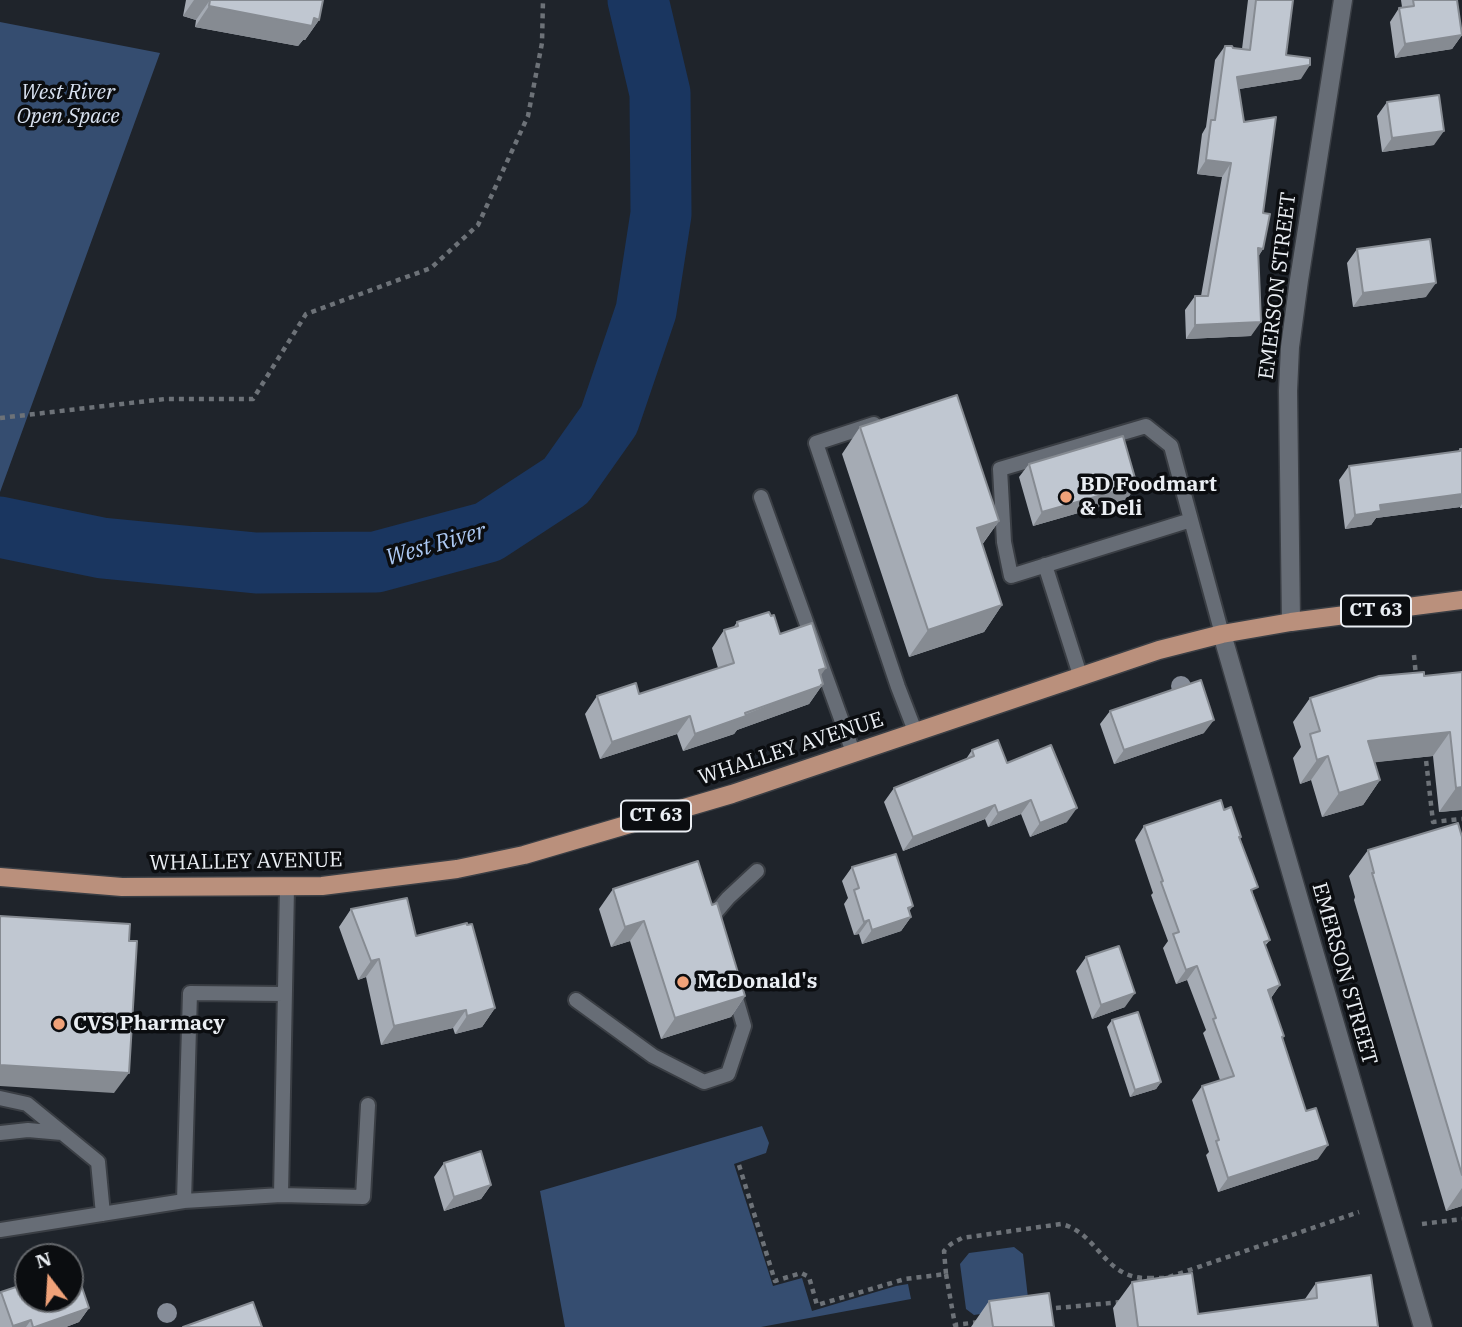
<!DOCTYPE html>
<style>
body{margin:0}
#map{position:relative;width:1462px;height:1327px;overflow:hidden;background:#1f242b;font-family:"IBM Plex Serif",serif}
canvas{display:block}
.north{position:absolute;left:14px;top:1243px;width:70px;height:70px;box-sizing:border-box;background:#0b0d10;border:2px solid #64676b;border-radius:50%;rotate:343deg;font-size:19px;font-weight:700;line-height:28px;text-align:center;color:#eaeef3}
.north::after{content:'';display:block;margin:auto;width:24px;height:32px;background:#f0a279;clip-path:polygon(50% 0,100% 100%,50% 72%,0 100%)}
</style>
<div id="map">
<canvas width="1462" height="1327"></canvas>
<div class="north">N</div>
</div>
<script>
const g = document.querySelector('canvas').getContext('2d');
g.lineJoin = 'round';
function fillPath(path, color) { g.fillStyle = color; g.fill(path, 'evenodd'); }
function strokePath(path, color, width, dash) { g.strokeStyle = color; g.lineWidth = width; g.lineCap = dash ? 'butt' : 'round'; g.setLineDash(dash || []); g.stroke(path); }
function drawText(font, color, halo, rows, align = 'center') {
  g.font = font + ' "IBM Plex Serif",serif'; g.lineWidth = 7; g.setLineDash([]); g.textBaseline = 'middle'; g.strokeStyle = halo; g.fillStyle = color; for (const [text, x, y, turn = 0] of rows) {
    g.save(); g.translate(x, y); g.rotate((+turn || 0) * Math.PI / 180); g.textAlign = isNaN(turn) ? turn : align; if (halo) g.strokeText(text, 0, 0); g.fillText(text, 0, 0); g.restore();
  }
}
fillPath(new Path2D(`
 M0,22L160,53L0,492Z
 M762,1126L769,1143L766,1153L734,1164L773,1286L802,1278L812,1311L896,1286L908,1284L911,1299L761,1327H565L540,1191Z
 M1014,1247L1023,1254L1028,1298L1020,1308L974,1315L966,1309L960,1264L969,1253Z`), '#354d70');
strokePath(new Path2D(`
 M0,527L102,548L256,563L376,562L488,532L566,481L609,420L646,311L661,214L660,93L638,0`), '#1a3660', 61);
const lane = new Path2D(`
 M874,424L816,443L898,687L915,731
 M761,497L853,752
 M1191,520L1171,446L1146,426L1000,469L1004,542L1011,576L1191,520L1222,634
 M1045,565L1080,675
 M714,925L711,918L728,898L757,871
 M576,1000L653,1056L704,1082L728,1074L744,1026L733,988
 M0,1098L27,1104L98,1162L103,1214
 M0,1133L28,1130L62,1133
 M281,1195L363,1197L368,1105
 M184,1201L190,993L284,994
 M0,1230L184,1201L281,1195L287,887`);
const street = new Path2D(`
 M1291,622L1288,391L1290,347L1299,280L1343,0
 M1222,634L1423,1327`);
const primary = new Path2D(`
 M0,877L122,887L322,886L457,869L524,855L732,794L1159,650L1222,634L1291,622L1462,600`);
strokePath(lane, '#3a3e44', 18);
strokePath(street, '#3a3e44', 21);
strokePath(primary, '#3a3e44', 21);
strokePath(new Path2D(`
 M0,418L165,399H253L306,314L431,268L478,225L528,116L542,43L543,0
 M1414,655L1416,676
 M1425,751L1433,822L1462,819
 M739,1165L775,1281L801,1273L809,1277L817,1305L905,1279L946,1274L944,1251L951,1244L962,1238L1061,1224C1098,1232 1104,1280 1149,1278L1150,1283
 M1422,1224L1462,1219
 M946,1274L955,1325L979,1322
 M1149,1278H1166L1178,1274L1359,1212
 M1046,1309L1121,1302`), '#6d7278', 4.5, [5, 5]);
strokePath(lane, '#676d76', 14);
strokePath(street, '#676d76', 18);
strokePath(primary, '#ba907c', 18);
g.fillStyle = '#858c98';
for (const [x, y] of [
 [1181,686],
 [167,1313]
]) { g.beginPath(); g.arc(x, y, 10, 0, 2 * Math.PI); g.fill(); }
fillPath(new Path2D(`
 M186,0H323L319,20L305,40H303L298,46L195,27L196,20L183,16Z
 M1248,0H1293L1286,55L1301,79L1239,89L1244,122L1263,213V249L1258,257L1251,336L1186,339L1185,310L1195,296H1201L1222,177L1197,174L1202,134L1206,127L1215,60L1225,46L1242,49Z
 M1401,0H1457L1462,35L1452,49L1395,58L1390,22L1399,8L1402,7Z
 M1387,102L1434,145L1382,152L1377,116Z
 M1357,249L1426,297L1353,307L1347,263Z
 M860,427L999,521L982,545L1002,605L984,632L909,657L842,454Z
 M1460,449H1462V508H1460V507L1376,518L1371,525L1345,529L1339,480L1349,466L1458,451Z
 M1029,464L1137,485L1127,499L1033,526L1019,477Z
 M771,616L780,634L821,675L823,684L809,704L737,730L734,734L683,751L677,734L600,759L585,714L597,696L639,694L718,668L712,648L724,630L733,628L737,622Z
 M1462,672V810L1439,812L1433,756L1375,762L1380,780L1363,805L1322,817L1311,780L1300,784L1293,758L1301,747L1293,722L1310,698L1424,676Z
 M1110,711L1204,733L1114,764L1100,724Z
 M972,750L1007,763L1067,822L1030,837L1021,814L988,827L985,819L903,851L884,802L894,788L966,759Z
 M1224,810L1241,837L1240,839L1253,894L1270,940L1265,946L1280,985L1271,998L1284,1036L1282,1039L1318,1159L1218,1192L1206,1155L1209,1152L1192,1100L1202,1086L1220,1080L1203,1033L1206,1030L1187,980L1176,984L1163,948L1168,941L1151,895L1153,893L1135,840L1144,826Z
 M1462,837V1206L1446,1211L1354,900L1355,897L1349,876L1368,850Z
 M852,867L909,912L911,917L901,931L862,944L859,934L854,935L844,904L848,898L842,881Z
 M613,889L712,905L745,996L731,1017L661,1039L630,941L611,947L599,909Z
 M351,909L416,936L495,1008L482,1027L455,1034L453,1028L381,1045L366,977L358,980L339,927Z
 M1086,957L1125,1007L1092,1019L1076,971Z
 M1112,1020L1161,1082L1156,1089L1130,1097L1107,1027Z
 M444,1163L491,1185L481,1199L444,1211L434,1177Z
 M1132,1282L1198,1314L1305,1299L1316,1283L1378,1327H1116L1113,1308Z
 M1,1292L89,1308L79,1322L66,1327H0V1294Z
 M989,1301L1054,1327H971Z`), '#a5abb4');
fillPath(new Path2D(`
 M194,0H210L196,20L183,16Z
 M209,6L314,18L319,20L305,40H303L298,46L195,27Z
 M1462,35L1452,49L1395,58L1405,44Z
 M1310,65L1301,79L1227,91L1237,77Z
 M1444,131L1434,145L1382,152L1392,138Z
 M1206,160L1231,163L1222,177L1197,174Z
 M1258,248L1263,249L1254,263Z
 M1436,283L1426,297L1353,307L1363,293Z
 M1261,322L1251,336L1186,339L1195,325Z
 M1137,485L1127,499L1033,526L1042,512Z
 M1462,494V504L1460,507L1376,518L1371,525L1345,529L1355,515L1380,505Z
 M999,521L980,547L977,528Z
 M1002,605L984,632L909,657L928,630Z
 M826,668L814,685L819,670Z
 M823,684L809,704L737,730L734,734L683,751L695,734Z
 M690,716L677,734L600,759L612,742Z
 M1214,720L1204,733L1114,764L1124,750Z
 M1450,732L1433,756L1351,765L1368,741Z
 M1328,756L1311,780L1300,784L1317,760Z
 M1380,780L1363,805L1322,817L1339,793Z
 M1462,787V810L1439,812L1456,788Z
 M1031,800L1021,814L988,827L998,813Z
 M995,805L985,819L903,851L913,837Z
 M1077,808L1067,822L1030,837L1040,823Z
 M913,906L903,920L911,917L901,931L862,944L872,930L908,908Z
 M869,920L859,934L854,935L864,922Z
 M644,921L630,941L611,947L625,927Z
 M379,959L366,977L358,980L371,961Z
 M1197,966L1187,980L1176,984L1186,970Z
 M1280,985L1270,999L1268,990Z
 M1135,993L1125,1007L1092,1019L1101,1005Z
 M745,996L731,1017L661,1039L675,1018Z
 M495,1008L482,1027L455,1034L467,1016Z
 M466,1010L453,1028L381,1045L394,1026Z
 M0,1065L129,1073L114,1093L0,1086Z
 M1161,1082L1156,1089L1130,1097L1135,1090Z
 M1328,1145L1318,1159L1218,1192L1228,1178Z
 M491,1185L481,1199L444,1211L454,1197Z
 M1462,1188V1206L1446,1211Z
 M89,1308L79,1322L66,1327H35Z
 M31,1320L26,1327H12L13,1326Z`), '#868b92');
const building = new Path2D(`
 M210,0H323L319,20L314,18L312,26L209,6Z
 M1256,0H1293L1286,55L1310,58V65L1237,77L1244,122L1276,117L1263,213L1270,214L1263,249L1258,248L1261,322L1195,325V296H1208L1231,163L1206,160L1211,120H1215L1225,46H1232L1233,48L1250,50Z
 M1413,0H1457L1462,35L1405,44L1399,8L1414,6Z
 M1439,95L1444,131L1392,138L1387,102Z
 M1430,239L1436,283L1363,293L1357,249Z
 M957,395L999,521L977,528L1002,605L928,630L860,427Z
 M1123,436L1137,485L1042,512L1029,464Z
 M1460,449H1462V494L1380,505L1381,511L1355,515L1349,466L1460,451Z
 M769,612L771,616L774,615L780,634L812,623L826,668L819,670L823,684L821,685V686L745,713L746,716L695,734L690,716L612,742L597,696L636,683L639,694L734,663L724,630L738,626L737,622Z
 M1424,672V676L1462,672V787L1456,788L1450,732L1368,741L1380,780L1339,793L1328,756L1317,760L1310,734L1320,731L1310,698L1379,676Z
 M1201,680L1214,720L1124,750L1110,711Z
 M998,740L1007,763L1051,745L1077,808L1040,823L1031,800L998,813L995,805L913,837L894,788L974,756L972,750Z
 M1221,800L1224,810L1231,807L1241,837H1239L1258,887L1251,890L1270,940L1264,942L1280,985L1268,990L1284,1036L1282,1037L1306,1111L1316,1108L1328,1145L1228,1178L1216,1141L1219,1140L1202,1086L1234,1076L1213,1019L1216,1018L1197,966L1186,970L1173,934L1179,932L1161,882L1163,881L1144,826Z
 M1458,823L1462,837V1175L1372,873H1374L1368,850Z
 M896,854L913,906L908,908L911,917L872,930L869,920L864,922L854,890L859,888L852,867Z
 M698,861L712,905L717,903L745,996L675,1018L644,921L625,927L613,889Z
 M407,898L416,936L467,923V925L472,924L495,1008L467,1016L466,1010L394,1026L379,959L371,961L351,909Z
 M0,916L130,924L129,941H137L129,1073L0,1065Z
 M1119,946L1135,993L1101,1005L1086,957Z
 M1138,1012L1161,1082L1135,1090L1112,1020Z
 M481,1151L491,1185L454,1197L444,1163Z
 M75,1267L89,1308L35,1327H33L31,1320L13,1326L1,1292L28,1283V1299H70V1268Z
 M1192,1273L1198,1314L1317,1298L1316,1283L1371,1275L1378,1327H1138L1132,1282Z
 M1049,1293L1054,1327H993L989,1301Z
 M253,1302L262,1327H183Z`);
fillPath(building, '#c0c7d1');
strokePath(building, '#868b92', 2);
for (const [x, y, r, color] of [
 [1066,497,7,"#f0a279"],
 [683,982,7,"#f0a279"],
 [59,1024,7,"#f0a279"]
]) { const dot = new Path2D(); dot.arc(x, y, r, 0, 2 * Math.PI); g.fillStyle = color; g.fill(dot); strokePath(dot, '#0b0d10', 2.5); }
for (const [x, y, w] of [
 [1376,611,70],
 [656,816,70]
]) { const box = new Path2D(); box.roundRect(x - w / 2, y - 15.5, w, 31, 5); g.fillStyle = '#0b0d10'; g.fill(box); strokePath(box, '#eaeef3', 2); }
drawText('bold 19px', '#eaeef3', null, [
 ["CT 63",1376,611],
 ["CT 63",656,816]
]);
drawText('italic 21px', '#d9e2f1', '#0b0d10', [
 ["West River",68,93],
 ["Open Space",68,117]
]);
drawText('21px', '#eaeef3', '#0b0d10', [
 ["EMERSON STREET",1278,286,-83],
 ["WHALLEY AVENUE",791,749,-18],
 ["WHALLEY AVENUE",246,862,-1],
 ["EMERSON STREET",1344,974,74]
]);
drawText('bold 21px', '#eaeef3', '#0b0d10', [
 ["BD Foodmart",1080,485],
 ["& Deli",1080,509],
 ["McDonald's",697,982],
 ["CVS Pharmacy",73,1024]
], 'left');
drawText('italic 23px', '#acc8f2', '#0b0d10', [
 ["West River",436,545,-16]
]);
</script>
